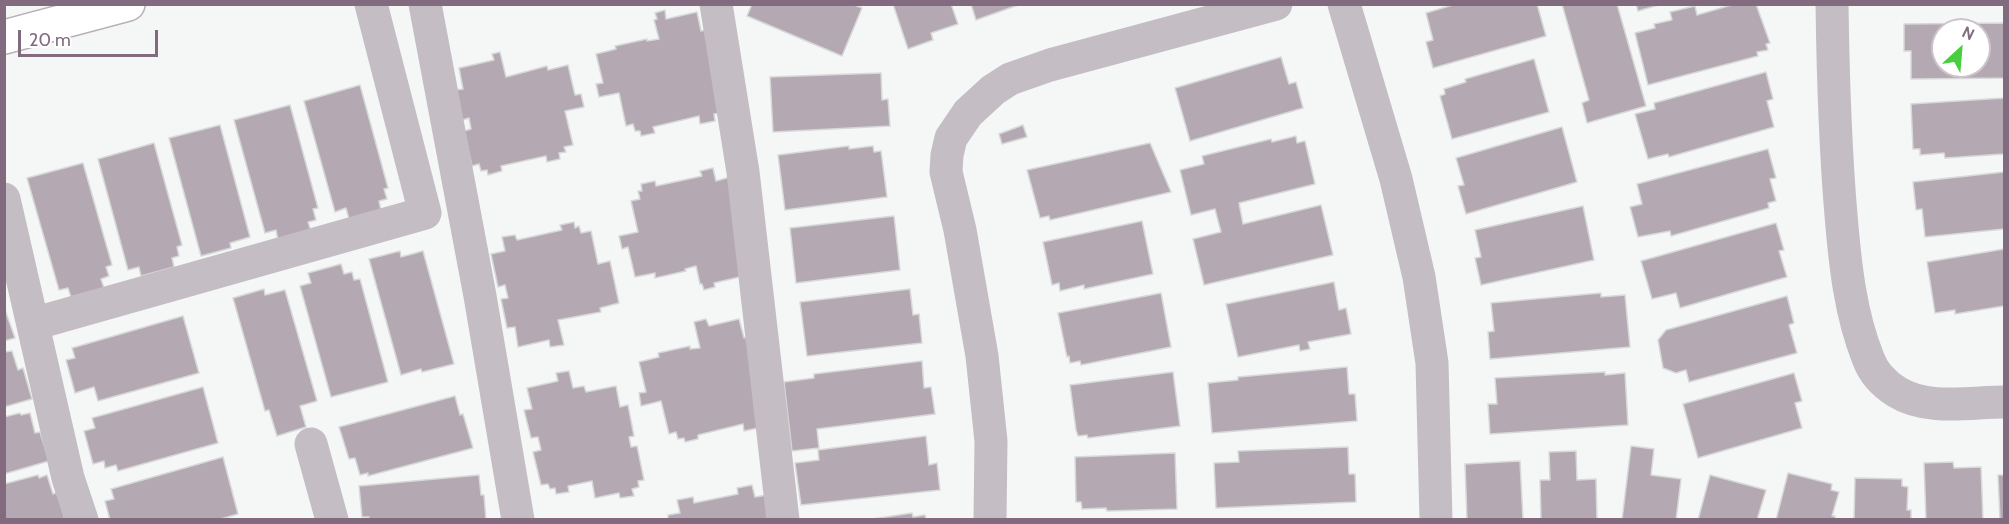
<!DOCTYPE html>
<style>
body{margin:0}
#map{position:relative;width:2009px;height:524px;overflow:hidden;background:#f5f7f6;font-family:Cabin,sans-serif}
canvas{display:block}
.frame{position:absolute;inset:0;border:6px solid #826a7f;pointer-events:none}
.north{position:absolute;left:1931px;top:18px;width:60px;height:60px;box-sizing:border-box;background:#fff;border:2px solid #cdc3cc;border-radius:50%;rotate:26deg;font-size:16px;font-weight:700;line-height:24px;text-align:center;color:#826a7f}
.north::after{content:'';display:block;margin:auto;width:21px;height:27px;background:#49ce3e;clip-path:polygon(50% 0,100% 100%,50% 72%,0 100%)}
.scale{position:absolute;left:18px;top:30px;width:140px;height:27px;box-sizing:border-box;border:3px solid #826a7f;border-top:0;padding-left:8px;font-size:18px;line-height:21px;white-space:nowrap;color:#826a7f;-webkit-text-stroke:4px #fff;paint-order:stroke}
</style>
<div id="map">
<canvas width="2009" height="524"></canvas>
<div class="frame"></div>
<div class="north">N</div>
<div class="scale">20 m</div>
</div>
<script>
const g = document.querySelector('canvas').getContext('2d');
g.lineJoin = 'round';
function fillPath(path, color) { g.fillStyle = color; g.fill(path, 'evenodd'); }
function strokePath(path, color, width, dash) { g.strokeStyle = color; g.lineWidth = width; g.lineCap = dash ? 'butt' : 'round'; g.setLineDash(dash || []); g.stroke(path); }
const building = new Path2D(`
 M752,4H852L862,8L842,56L747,16Z
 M893,4H951L958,24L931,33L933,40L908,49Z
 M971,4H1021L976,20Z
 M1456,4H1537L1546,36L1433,68L1426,42L1433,40L1426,13Z
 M1562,4H1617L1646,106L1587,123L1582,103L1589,100Z
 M1636,4H1662L1638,11Z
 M1735,4H1756L1770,43L1766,44L1768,50L1757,52L1758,56L1648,85L1635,33L1655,28L1654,24L1672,20L1670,12L1695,6L1697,15Z
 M665,10L666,19L697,12L701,31L708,30L720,113L714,114L715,121L700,124L699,116L653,127L655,133L641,136L640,131H635L633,124L626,126L619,93L599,97L596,84L603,83L596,54L616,49L615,46L647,39V41L659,39L654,20L657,19L655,13Z
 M2004,23V78L1911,79V51H1904V24ZM1943,30H1979V66H1943Z
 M500,52L506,77L547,66L548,70L568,65L575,95L581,94L584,107L565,111L573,145L564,147L566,152L559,153L560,159L547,162L546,156L501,166L502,171L488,175L487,170L481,171L479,164L472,166L464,131L471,129L469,118L462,120L455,90L463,89L459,68L494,60L492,54Z
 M1281,57L1289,84L1296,82L1303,108L1190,141L1175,88Z
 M1534,59L1549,112L1452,139L1440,96L1445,94L1444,89L1466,82L1465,79Z
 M1766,72L1773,99L1767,101L1774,127L1669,157L1668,154L1648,159L1635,114L1655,109L1654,103Z
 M881,73L882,100L888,99L890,126L773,132L770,77Z
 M360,85L388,188L384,189L387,199L379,201L381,210L349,219L346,208L335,212L304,101Z
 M2004,98V154L1945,158L1944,153L1920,155V149H1913L1911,104Z
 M290,105L318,208L313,209L316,220L308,222L311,231L278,240L276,230L265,233L234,120Z
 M220,125L250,237L230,243L231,248L201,256L169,138Z
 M1023,125L1027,137L1002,144L999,134Z
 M1562,127L1577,182L1466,214L1458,186L1464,185L1456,158Z
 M1296,136L1297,143L1305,141L1315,184L1239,203L1243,224L1321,205L1333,255L1204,285L1193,239L1221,232L1215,209L1191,215L1180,170L1204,164L1202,156L1271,139L1272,142Z
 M154,143L182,245L177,247L179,256L172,258L174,267L141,276L139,267L128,270L98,159Z
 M1150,143L1171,192L1050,220L1049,216L1040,218L1027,170Z
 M849,146V149L873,146L874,152L881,151L887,197L785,210L778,155Z
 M1768,149L1776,178L1770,179L1776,201L1768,203L1769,208L1671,236L1670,231L1638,237L1630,207L1642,204L1637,184Z
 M83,163L112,265L106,267L109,276L101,279L104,288L71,297L68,288L59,290L27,178Z
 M713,168L716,181L730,177L744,276L714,283L715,287L704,290L702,284H700L696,266L685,269L686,271L655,278V273L635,277L628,247L622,249L619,236L638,232L631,201L640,199L638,191H642L641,184L655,181L656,186L702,176L700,171Z
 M2004,172V229L1925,237L1922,209L1916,210L1913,182Z
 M1583,206L1594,260L1481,285L1475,258L1481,257L1475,230Z
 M894,216L900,270L796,283L790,228Z
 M1142,221L1153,274L1084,289V285L1060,291L1059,283L1052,285L1043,242Z
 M574,222L575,228L579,226L581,233L591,231L598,264L610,261L619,303L600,308L601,312L558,320L564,345L550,347L549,340L518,347L515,327L507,328L501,299L508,298L505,285L498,287L491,254L505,251L502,237L515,235L517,240L562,230L560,225Z
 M1776,223L1784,250L1779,251L1787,277L1680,308L1676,293L1652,299L1641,261Z
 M2004,249V306L1955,314V310L1935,313L1927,262Z
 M400,251L401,257L423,251L454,364L422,372L421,369L401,375L369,259Z
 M341,264L344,274L352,272L354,280L360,279L388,382L331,397L300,286L311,283L308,273Z
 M1334,282L1339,310L1346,308L1351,334L1308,342L1310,349L1300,351L1299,345L1238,357L1226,304Z
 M264,289L265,295L285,290L317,401L300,406L306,427L277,436L269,410L265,411L233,298Z
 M910,289L913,315L919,314L922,343L807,356L800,302Z
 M1161,293L1171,347L1081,365L1080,361L1070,363L1069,356L1067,357L1058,313Z
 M1601,293V297L1625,295L1630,347L1490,359L1488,332L1494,331L1491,303Z
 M1787,296L1794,323L1789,325L1797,353L1689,382L1686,370L1676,373L1663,368L1658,340L1666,330Z
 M4,307L15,338L4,341Z
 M183,316L199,373L98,401L94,387L75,393L66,360L75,358L72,348Z
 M706,319L709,326L739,319L744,338L751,336L758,428L744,431L743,424L698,435V439L685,442L684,438L678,439L676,432L669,434L661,401L641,406L639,393L646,392L639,362L659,357L658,353L690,346V349L700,348L694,322Z
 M12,351L18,370L23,368L32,399L4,407V352Z
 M922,361L924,388L931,387L935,414L817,429L819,448L792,451L784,382L814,378V374Z
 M1347,367L1349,394H1355L1357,421L1212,433L1208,383L1238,380V377Z
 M569,371L573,388L584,386L586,392L616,386L620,407L628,405L634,436L629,437L631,447L637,446L644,480L638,481L639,487L632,489L634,496L620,498L619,493L595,498L592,481L568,486L569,492L556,494L555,488L550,489L548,484L541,485L533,452L541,450L538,437L531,438L524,410L532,409L527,388L558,381L556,373Z
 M1173,372L1180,426L1088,438L1087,435L1078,436L1076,430L1070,385Z
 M1605,372V375L1625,373L1628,425L1490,434L1488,404H1497L1495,378Z
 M1794,373L1802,401L1795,403L1802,428L1698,458L1683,404Z
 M203,387L218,443L118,471L116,465L105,468L104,461L93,464L84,431L95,428L92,418Z
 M455,396L460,415L463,414L473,448L368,476V473L360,475L355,458L349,459L339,427Z
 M20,413L21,415L30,413L35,433L40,432L49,461L4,474V417Z
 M926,436L929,465L937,463L940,490L801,505L795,463L819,460L818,450Z
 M1631,446L1654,449L1651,475L1681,479L1676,520H1622Z
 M1348,447L1349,474H1355L1356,502L1216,508L1214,463L1239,462L1238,451Z
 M1576,451L1577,480L1596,479L1597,520H1541L1540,480H1550L1549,452Z
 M1175,453L1177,509L1107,511L1106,508L1082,509L1081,502H1076L1075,457Z
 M223,457L238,514L217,520H110L105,501L114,499L111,489Z
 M1520,461L1523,520H1467L1465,464Z
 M1953,462L1954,468L1981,467L1983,520H1926L1924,463Z
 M1788,473L1832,484L1831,490L1839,492L1832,516H1835V520H1776Z
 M38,475L39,478L47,475L53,494L58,492L65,520H4V484Z
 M479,475L481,495H484L486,520H369V517H362L359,486Z
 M1710,475L1766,490L1757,520H1698Z
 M1998,475H2004V520H2000Z
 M1855,478L1902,479V486L1908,487L1907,510H1911V520H1854Z
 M752,485L755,497L767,495L772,520H668V515L680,513L677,500L693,497L694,503L738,494L737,488Z
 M912,513L913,517L925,515L926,520H866Z`);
fillPath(building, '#b4a9b3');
strokePath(building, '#d7d9d8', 1.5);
const major = new Path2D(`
 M4,37L128,4`);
strokePath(major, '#b8b1b7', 36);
strokePath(new Path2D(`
 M425,4L480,296L518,520
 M716,4L743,172L783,520
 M1344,4L1396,179L1419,277L1432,363L1436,520
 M1832,4C1833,75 1835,145 1841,215C1845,263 1850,313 1868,358C1873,372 1884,384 1897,392C1927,411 1971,402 2004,402
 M4,199L68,478L82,520
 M33,324L425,213L371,4
 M311,444L332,520
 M990,520L991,441L982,356L960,230L946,172L947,155L951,138L968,113L993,90L1010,79L1050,65L1276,4`), '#c4bdc3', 33);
strokePath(major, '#fff', 33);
</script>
